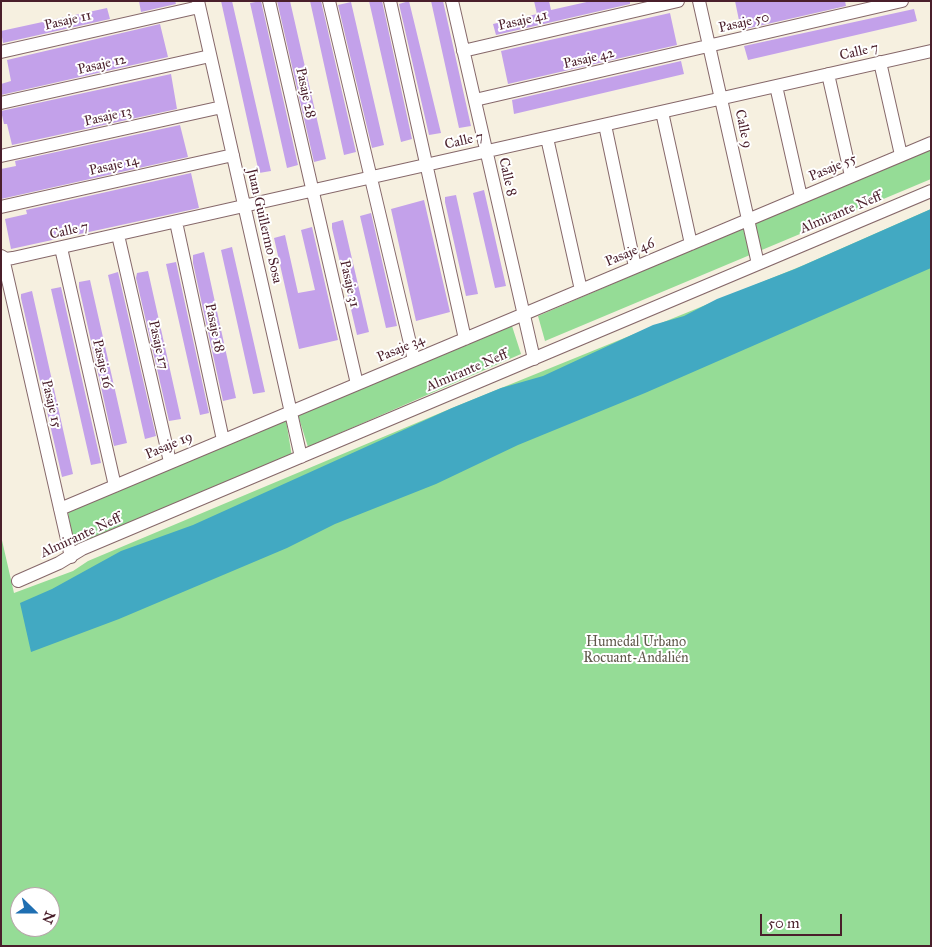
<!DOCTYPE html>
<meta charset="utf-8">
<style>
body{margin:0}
#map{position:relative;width:932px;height:947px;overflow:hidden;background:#f6f0e0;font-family:"IM FELL Great Primer",serif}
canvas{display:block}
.frame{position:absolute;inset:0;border:2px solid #4a1f2b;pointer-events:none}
.north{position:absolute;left:10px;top:887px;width:50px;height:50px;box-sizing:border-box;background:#fff;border:1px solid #b7a5aa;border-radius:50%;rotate:112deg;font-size:14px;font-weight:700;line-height:20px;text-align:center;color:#4a1f2b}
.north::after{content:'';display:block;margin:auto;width:18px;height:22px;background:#1f6fb2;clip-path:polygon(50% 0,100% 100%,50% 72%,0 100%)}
.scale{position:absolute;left:760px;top:914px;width:82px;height:22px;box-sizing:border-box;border:2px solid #4a1f2b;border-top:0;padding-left:6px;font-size:15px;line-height:18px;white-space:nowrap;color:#4a1f2b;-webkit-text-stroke:4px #fff;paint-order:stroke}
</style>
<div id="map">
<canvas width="932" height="947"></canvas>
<div class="frame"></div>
<div class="north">N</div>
<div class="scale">50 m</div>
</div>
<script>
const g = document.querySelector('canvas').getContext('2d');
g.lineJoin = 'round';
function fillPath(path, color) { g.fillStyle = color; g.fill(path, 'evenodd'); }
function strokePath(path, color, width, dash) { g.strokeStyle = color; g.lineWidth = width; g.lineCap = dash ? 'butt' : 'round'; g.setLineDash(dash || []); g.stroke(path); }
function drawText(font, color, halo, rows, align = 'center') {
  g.font = font + ' "IM FELL Great Primer",serif'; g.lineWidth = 4; g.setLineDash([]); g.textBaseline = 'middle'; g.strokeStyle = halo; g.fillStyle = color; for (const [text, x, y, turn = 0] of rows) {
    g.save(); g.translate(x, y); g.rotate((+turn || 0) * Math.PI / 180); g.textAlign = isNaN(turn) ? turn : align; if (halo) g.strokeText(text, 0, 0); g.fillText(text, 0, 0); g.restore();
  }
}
fillPath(new Path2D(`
 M931,147V179L545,341L538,316Z
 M931,209V946H1V536L14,593L73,571L88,561L452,408L804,265ZM20,897H50V927H20Z
 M512,326L521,354L308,447L298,415Z
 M286,420L292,457L74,548L68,512Z`), '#95dc96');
fillPath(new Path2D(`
 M931,209V268L645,393L518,445L436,484L335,524L287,548L119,619L31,652L20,603L52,589L121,551L193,525L452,408L501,388L543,376L653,325L684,316L717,299L795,269Z`), '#42a9c2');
fillPath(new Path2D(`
 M139,1H175L176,4L141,12Z
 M221,1H232L271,171L259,173Z
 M261,1L298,165L287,168L250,3Z
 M277,1H290L326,159L314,162Z
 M310,1H321L356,152L344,155Z
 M369,1H382L412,139L401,142Z
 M409,1L441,133L429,135L399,4Z
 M431,1H443L471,126L459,128Z
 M534,1H549L551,10L591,1H630V4L496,35L493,24L537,14Z
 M735,1H845L846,6L741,30Z
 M351,2L384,145L372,148L338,5Z
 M107,8L110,19L3,43L1,31Z
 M914,9L917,21L748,60L744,46Z
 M670,13L677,45L508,84L501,51Z
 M160,24L168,57L1,95V84L11,81L7,60Z
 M681,61L684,74L514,114L512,100Z
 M171,74L177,109L12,145L7,124H4L1,111Z
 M180,125L188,157L1,199V169L16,166L15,161Z
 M191,173L199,208L11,249L5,219L27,214L26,210Z
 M484,190L506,286L495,288L473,193Z
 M456,195L478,294L466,296L445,202V197Z
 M424,200L450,312L416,321L391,209Z
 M371,213L397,326L386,328L360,216Z
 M343,220L369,332L357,335L332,228V223Z
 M312,227L338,340L299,349L274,238L285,235L298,293L315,290L301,230Z
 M232,247L265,392L253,394L221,250Z
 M204,252L236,398L223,401L193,263V255Z
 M176,262L209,413L200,415L166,264Z
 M148,271L181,419L169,421L136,278L137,273Z
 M118,272L156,436L145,439L108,275Z
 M90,280L127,443L114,446L79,287V282Z
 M61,287L101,463L91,465L51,289Z
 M32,291L73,474L62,477L21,298V294Z`), '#c3a1ea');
const minor = new Path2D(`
 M198,1L301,457
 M269,1L357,384
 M329,1L414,360
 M390,1L465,339
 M452,1L534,359
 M699,1L758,264
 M463,51L678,1
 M1,52L199,7
 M880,62L901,155
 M828,74L851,176
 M776,86L801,197
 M475,100L902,1
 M1,103L210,56
 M662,112L691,244
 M605,125L635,267
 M547,138L581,290
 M1,156L222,107
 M1,207L233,155
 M176,222L223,440
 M118,235L170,462
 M61,248L115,486
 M1,256L6,259L13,258L931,51
 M3,258L71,557
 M60,509L931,143
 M18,581L59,563L82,549L931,191`);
strokePath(minor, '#86686a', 14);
strokePath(minor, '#fff', 12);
drawText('14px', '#4a1f2b', '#fff', [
 ["Pasaje 11",68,21,-13],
 ["Pasaje 41",523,21,-13],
 ["Pasaje 50",744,23,-13],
 ["Calle 7",859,52,-13],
 ["Pasaje 42",589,59,-13],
 ["Pasaje 12",102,65,-13],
 ["Pasaje 28",305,93,78],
 ["Pasaje 13",108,117,-13],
 ["Calle 9",743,129,78],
 ["Calle 7",464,141,-13],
 ["Pasaje 14",114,166,-13],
 ["Pasaje 55",833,168,-23],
 ["Calle 8",507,177,77],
 ["Almirante Neff",841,213,-23],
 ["Juan Guillermo Sosa",264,226,77],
 ["Calle 7",69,231,-13],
 ["Pasaje 46",630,253,-23],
 ["Pasaje 31",349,284,77],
 ["Pasaje 18",214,328,78],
 ["Pasaje 17",158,345,77],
 ["Pasaje 34",401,349,-23],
 ["Pasaje 16",102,364,77],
 ["Almirante Neff",467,371,-23],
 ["Pasaje 15",51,404,77],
 ["Pasaje 19",169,446,-23],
 ["Almirante Neff",81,536,-25]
]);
drawText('14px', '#60584b', '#fff', [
 ["Humedal Urbano",636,643],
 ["Rocuant-Andalién",636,659]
]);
</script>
